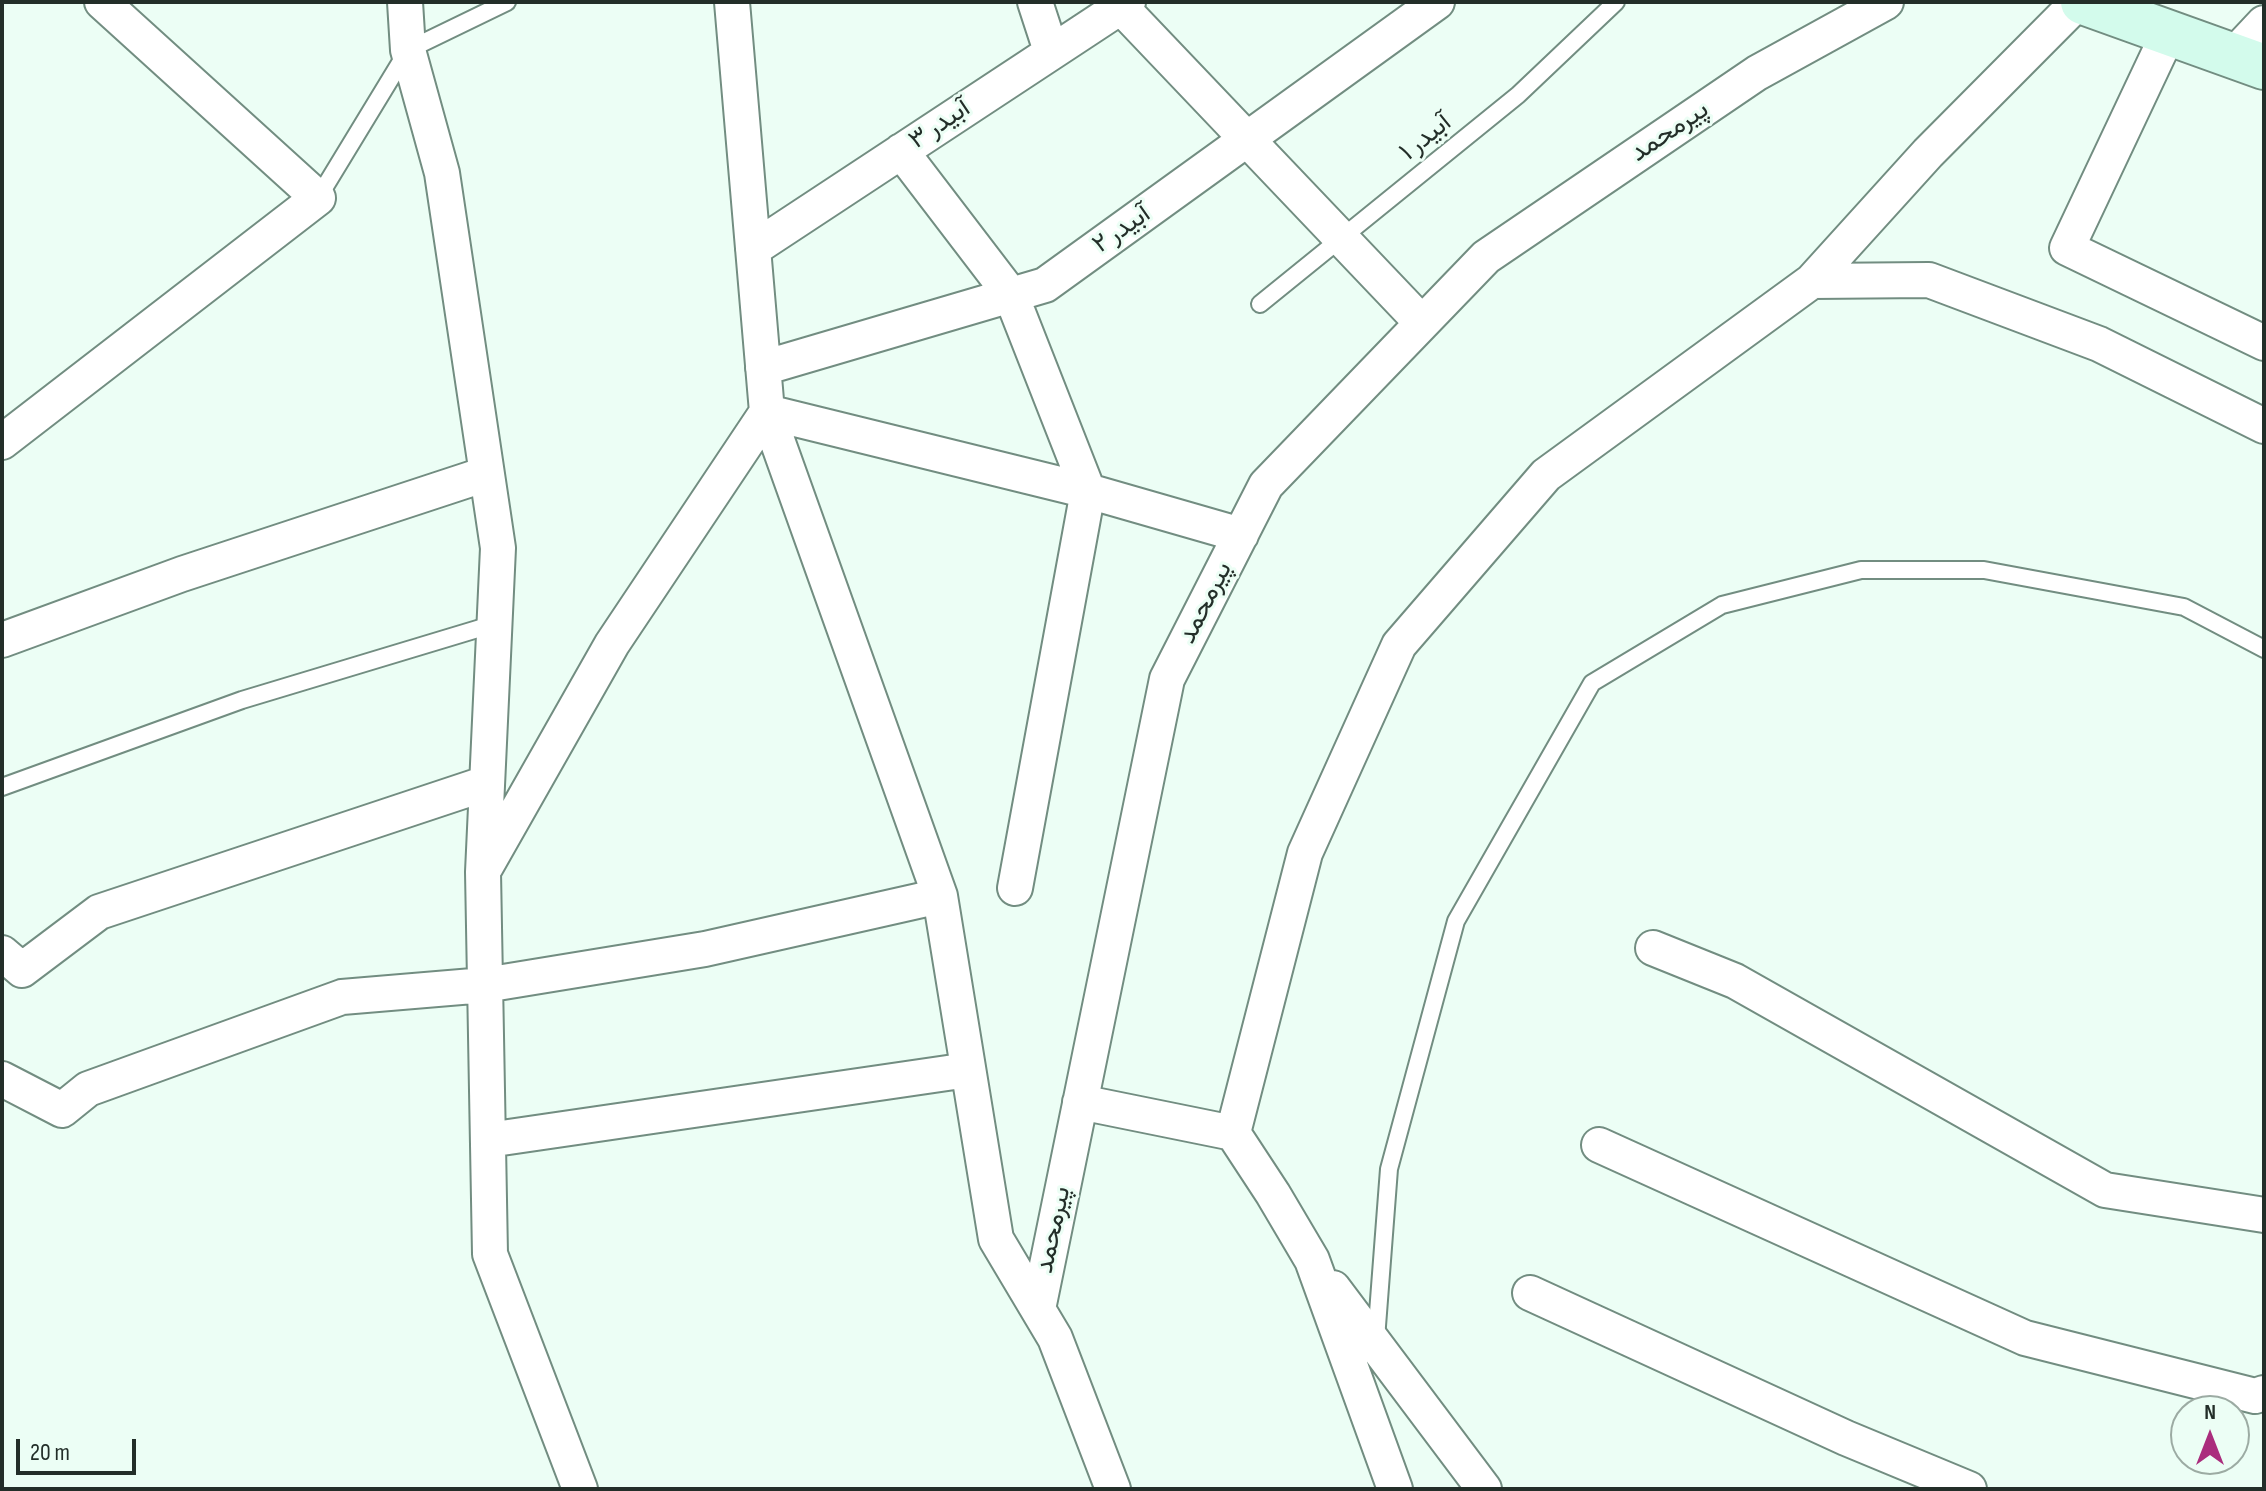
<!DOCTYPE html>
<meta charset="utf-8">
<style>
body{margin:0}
#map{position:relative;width:2266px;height:1491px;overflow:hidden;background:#ecfef5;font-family:"Sofia Sans Condensed",sans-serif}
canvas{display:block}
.frame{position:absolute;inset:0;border:4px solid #232e29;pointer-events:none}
.north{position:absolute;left:2170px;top:1395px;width:80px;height:80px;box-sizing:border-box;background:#ecfef5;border:2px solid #9caba3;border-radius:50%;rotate:0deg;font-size:22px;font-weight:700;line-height:32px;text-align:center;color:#232e29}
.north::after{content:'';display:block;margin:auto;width:28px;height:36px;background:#aa2d7d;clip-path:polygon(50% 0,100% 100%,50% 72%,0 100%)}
.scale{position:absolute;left:16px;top:1439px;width:120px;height:36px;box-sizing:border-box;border:4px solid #232e29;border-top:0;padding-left:10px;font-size:24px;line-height:28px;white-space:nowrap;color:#232e29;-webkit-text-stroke:6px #ecfef5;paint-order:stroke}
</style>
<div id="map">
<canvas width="2266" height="1491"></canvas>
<div class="frame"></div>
<div class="north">N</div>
<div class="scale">20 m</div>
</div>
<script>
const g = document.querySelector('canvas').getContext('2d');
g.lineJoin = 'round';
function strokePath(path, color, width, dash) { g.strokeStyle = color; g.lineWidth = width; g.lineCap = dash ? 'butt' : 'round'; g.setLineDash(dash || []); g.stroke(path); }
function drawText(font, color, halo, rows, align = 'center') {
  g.font = font + ' "Sofia Sans Condensed",Vazirmatn,sans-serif'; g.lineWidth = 6; g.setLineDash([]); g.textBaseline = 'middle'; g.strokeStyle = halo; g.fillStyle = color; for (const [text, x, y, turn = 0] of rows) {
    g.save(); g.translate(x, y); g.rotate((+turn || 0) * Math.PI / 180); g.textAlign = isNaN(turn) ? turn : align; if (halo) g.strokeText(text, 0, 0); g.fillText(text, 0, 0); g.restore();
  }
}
const service = new Path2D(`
 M318,198L408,50L507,2
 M1260,304L1518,95L1616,2
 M2,787L242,700L494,624
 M1376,1339L1389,1169L1456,921L1592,683L1722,605L1861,570H1984L2184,607L2264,649`);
const minor = new Path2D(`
 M405,2L408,50L442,173L498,548L483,872L490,1254L580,1489
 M732,2L767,412L940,896L996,1239L1055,1338L1113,1489
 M1035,2L1051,51
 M1121,2V7L1422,323
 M2169,32L2067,248L2264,343
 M2233,56L2264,23
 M901,151L1011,295L1088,491L1015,888
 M753,249L1128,2
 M1812,281L1929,280L2099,344L2264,426
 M763,368L1045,285L1437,2
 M2,442L318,198L102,2
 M2,640L182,574L486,474
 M486,866L612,644L767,412L1088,491L1241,535
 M1653,948L1735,981L2105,1190L2264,1215
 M2,953L22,970L99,912L487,783
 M2,1079L62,1110L88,1089L342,997L485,985L705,949L940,896
 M1080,1102L1233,1133L1273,1194L1312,1260L1395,1489
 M1233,1133L1305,853L1399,645L1546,475L1812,281L1928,153L2078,2
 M488,1140L968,1070
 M1599,1145L2025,1338L2255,1396L2264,1393
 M1333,1288L1484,1489
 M1530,1293L1846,1438L1969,1489
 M1038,1309L1167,679L1266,485L1486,257L1757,73L1886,2`);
const secondary = new Path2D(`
 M2083,2L2264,67`);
strokePath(service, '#728d81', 20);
strokePath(minor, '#728d81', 38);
strokePath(secondary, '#728d81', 48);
strokePath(service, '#fff', 16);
strokePath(minor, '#fff', 34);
strokePath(secondary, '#d3fbec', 44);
drawText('26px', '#232e29', '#ecfef5', [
 ["آبیدر ۳",940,125,-34],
 ["پیرمحمد",1670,132,-34],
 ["آبیدر ۱",1426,138,-39],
 ["آبیدر ۲",1122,230,-35],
 ["پیرمحمد",1206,603,-63],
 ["پیرمحمد",1054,1230,-78]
]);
</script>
